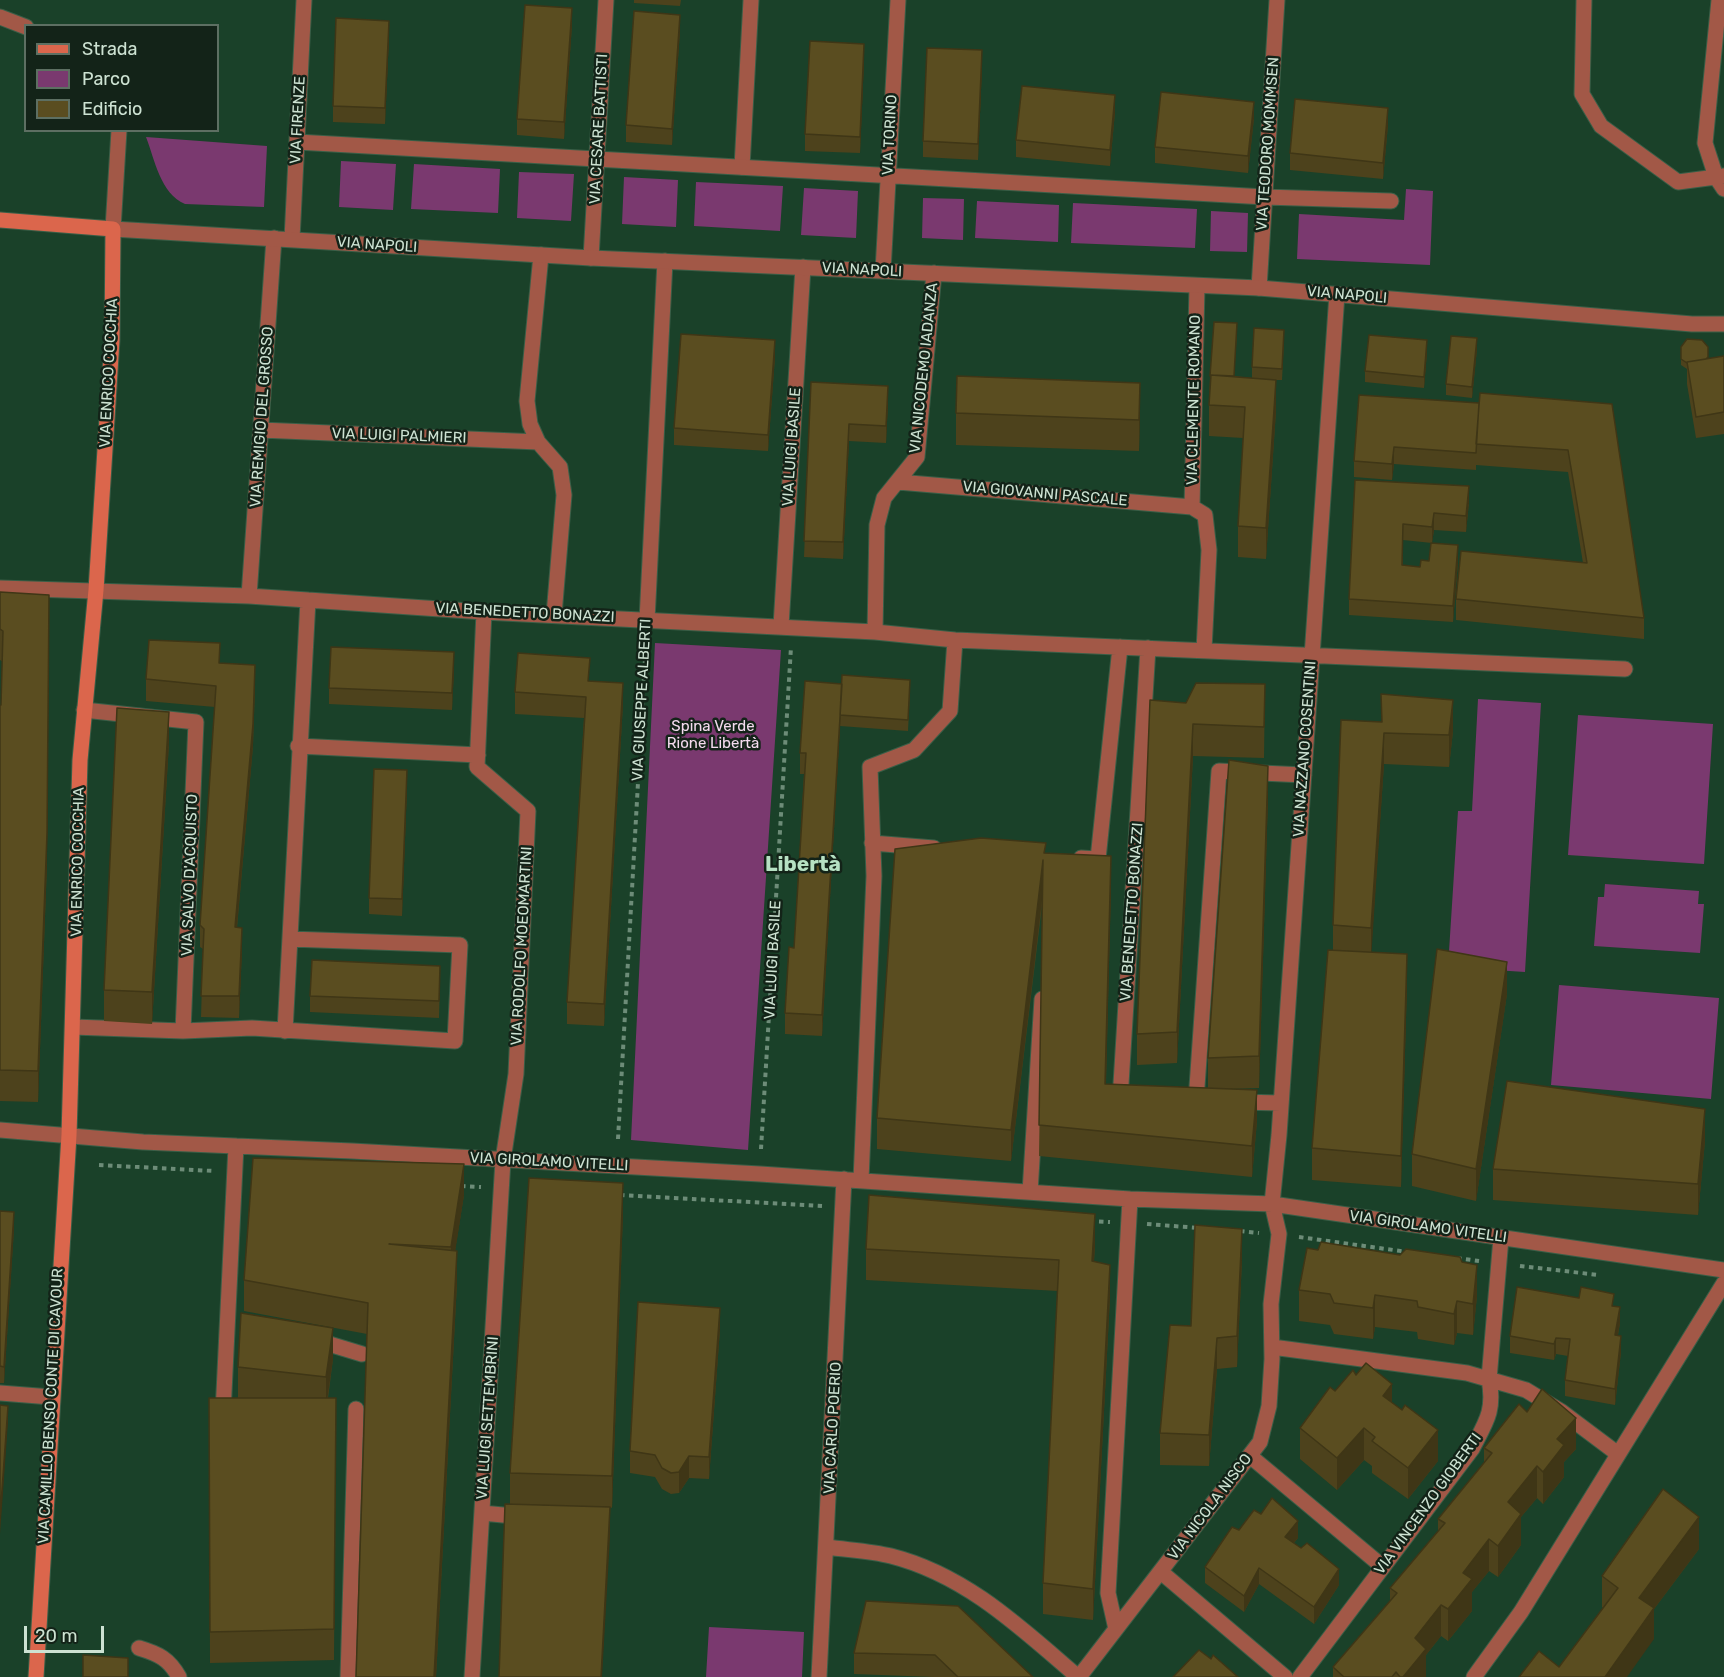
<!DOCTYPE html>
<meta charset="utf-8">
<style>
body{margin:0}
#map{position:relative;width:1724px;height:1677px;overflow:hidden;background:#1a4129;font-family:Rubik,sans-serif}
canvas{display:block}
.legend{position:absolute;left:24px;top:24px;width:195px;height:108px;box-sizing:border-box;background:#132318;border:2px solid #5d6f62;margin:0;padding:8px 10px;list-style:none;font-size:18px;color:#cde2d2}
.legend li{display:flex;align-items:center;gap:12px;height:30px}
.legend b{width:30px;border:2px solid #5d6f62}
.scale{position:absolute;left:24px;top:1626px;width:80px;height:27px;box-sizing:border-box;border:3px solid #cde2d2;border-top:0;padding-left:8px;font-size:18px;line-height:21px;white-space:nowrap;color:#cde2d2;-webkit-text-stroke:4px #132318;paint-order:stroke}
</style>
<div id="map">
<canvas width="1724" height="1677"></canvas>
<ul class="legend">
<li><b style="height:8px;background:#db664c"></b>Strada</li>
<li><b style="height:16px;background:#7a396f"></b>Parco</li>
<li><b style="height:16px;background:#5a4d20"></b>Edificio</li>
</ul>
<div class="scale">20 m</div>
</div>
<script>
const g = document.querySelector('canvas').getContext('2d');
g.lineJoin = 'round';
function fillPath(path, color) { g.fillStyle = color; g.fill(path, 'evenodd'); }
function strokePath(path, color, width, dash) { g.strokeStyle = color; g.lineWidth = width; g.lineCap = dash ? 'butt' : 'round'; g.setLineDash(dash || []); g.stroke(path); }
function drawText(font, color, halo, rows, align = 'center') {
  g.font = font + ' Rubik,sans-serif'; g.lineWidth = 5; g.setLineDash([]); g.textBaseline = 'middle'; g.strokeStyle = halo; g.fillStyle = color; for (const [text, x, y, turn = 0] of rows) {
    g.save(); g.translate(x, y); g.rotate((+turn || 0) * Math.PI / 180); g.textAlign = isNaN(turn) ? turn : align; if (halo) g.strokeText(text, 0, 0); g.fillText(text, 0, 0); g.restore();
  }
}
fillPath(new Path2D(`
 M146,137L267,146L264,207L185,204C160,193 155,160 146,137Z
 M341,161L396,164L393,210L339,207Z
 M414,164L500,169L498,213L411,209Z
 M519,172L574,174L571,221L517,218Z
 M624,177L678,180L676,227L622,224Z
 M696,182L783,186L780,231L694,226Z
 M804,188L858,191L856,238L801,235Z
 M1406,189L1433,191L1430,265L1297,259L1299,214L1404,220Z
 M923,198L964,199L963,240L922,238Z
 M977,201L1059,205L1058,242L975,238Z
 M1073,203L1197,209L1195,248L1071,243Z
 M1211,211L1248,213L1247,252L1210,251Z
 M655,643L781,650L748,1150L631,1140Z
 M1478,699L1541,703L1525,972L1448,967L1458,811H1472Z
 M1578,715L1713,724L1704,864L1568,855Z
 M1605,884L1699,891L1698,904H1704L1700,953L1594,946L1598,897H1604Z
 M1559,985L1719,998L1711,1099L1551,1085Z
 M709,1627L804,1632L802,1677H706Z`), '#7a396f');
const pedestrian = new Path2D(`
 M742,167L751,0
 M647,620L665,261
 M781,626L803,267`);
const minor = new Path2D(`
 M1584,0L1582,94L1601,126L1678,182L1724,176
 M1719,0L1705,143L1716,177L1724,189
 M0,17L26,27
 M297,142L1265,197L1391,201
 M113,229L119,130
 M292,239L304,0
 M541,255L527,401L530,424L538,442L560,467L564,495L554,615
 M591,258L606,0
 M883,271L898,0
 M1259,288L1277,0
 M261,430L538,442
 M898,482L1192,507L1205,515L1209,550L1204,650
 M1192,507L1197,286
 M0,588L249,596L484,612L875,632L955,640L1625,669
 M249,596L274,238
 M875,632L877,525L884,498L917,457L934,273
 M298,746L478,755
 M872,843L934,848
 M1081,858L1098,859L1120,647
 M73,1027L183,1031L196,722L84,710
 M183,1031L252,1028L455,1041L460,945L290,939
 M285,1031L308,600
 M1124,1100H1120L1148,648
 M1203,1101H1196L1219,771L1304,775
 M1239,1102L1281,1103
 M0,1130L143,1142L352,1151L760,1174L1130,1199L1272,1204L1724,1270
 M861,1180L874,876L870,767L914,750L950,711L955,640
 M1030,1192L1042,999
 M316,1340L362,1354
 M1272,1347L1467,1373L1526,1390L1562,1412L1618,1454
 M0,1393L51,1397
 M223,1413L236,1146
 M1250,1456L1383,1567
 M482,1513L524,1517
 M827,1547C848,1550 871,1551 891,1556C966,1575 1021,1628 1078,1677
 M1161,1572L1285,1677
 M1116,1629L1108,1593L1130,1199
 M139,1648C159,1654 169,1659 179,1677
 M348,1677L356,1409
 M472,1677L503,1160L516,1074L528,811L477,767L484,612
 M819,1677L844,1179
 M1079,1677L1260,1442L1269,1406L1272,1359L1271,1304L1279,1234L1272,1204L1279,1135L1337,294
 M1300,1677L1472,1449C1486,1422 1495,1411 1489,1379L1501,1238
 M1474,1677L1521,1612L1724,1283`);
const tertiary = new Path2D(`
 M113,229L591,258L1259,288L1692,324H1724`);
const secondary = new Path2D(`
 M0,220L113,229L112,340L96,590L80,760L69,1135L36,1677`);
strokePath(pedestrian, '#3a5e47', 17);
strokePath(minor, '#3a5e47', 17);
strokePath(tertiary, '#3a5e47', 17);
strokePath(secondary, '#3a5e47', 17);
strokePath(new Path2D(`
 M618,1139L646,640
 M761,1149L791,647
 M99,1165L214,1171
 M461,1186L481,1187
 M620,1195L822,1206
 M1090,1221L1110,1222
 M1147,1224L1199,1228
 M1240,1231L1259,1233
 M1299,1237L1408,1252
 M1457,1258L1479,1261
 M1520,1266L1599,1275`), '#6d8c78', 4, [4.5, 4.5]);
strokePath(pedestrian, '#a25847', 15);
strokePath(minor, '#a25847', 15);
strokePath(tertiary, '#a25847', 15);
strokePath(secondary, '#db664c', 15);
fillPath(new Path2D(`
 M634,0H681L680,6L634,3Z
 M572,25L564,139L517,135V119Z
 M680,31L672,145L626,142V125Z
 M389,37L385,124L333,122V106Z
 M864,60L860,153L805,151V134Z
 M982,67L978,160L923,157V141Z
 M1115,112L1110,166L1016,157V140Z
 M1254,118L1248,173L1155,163V147Z
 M1388,125L1383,179L1290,170V153Z
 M1237,334L1234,376L1252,378V367L1284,341L1282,380H1276V411L1266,559L1238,557V526L1243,438L1209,436V405L1210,376Z
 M1681,347H1708V359L1724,356V434L1696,438L1687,384V369L1681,365Z
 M1477,349L1472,398L1446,395V384Z
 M1427,352L1424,388L1365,382V371Z
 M775,357L768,451L674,445V428Z
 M811,382L888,402L886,443L849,441L843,559L804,557Z
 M1479,403L1612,404L1644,618V639L1456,620V599L1583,563L1568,472L1476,465V470L1394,464L1392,480L1354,477V461Z
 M956,413L1140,415L1139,451L956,445Z
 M1355,480L1469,502L1466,532L1434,530L1432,543L1403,540V565L1420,567L1429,561L1458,562L1453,622L1349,615V599Z
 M0,592L47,864L38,1102L0,1101V706L1,705L3,662L0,660Z
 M220,663L255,686L253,746L237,928L242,950L239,1018L201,1017L203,949L200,947V925L215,707L146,701V679Z
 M454,669L452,710L329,704V688Z
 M590,681L623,704L604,1026L567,1024V1002L584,718L515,714V692Z
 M1265,684L1264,758L1193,756L1177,1063L1137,1065V1034L1186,703Z
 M842,691H910L908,731L840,726L822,1036L785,1034V1013L794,948L804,774H800V753Z
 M1341,720L1453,731L1449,767L1384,764L1371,952L1407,985L1401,1187L1312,1180V1148L1333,950V925Z
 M169,743L152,1024L104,1021V990Z
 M407,787L402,916L369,914V898Z
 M1268,797L1259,1088L1229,1089L1257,1121L1252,1177L1039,1156L1043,897L1011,1161L877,1149V1118L1046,853L1111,888L1106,1084L1208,1088V1058Z
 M440,982L439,1018L310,1012V996Z
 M1507,994L1476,1201L1412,1186V1154Z
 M1705,1141L1698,1215L1493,1200V1169Z
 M464,1195L455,1251L457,1283L436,1677H356L367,1334L244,1311V1280Z
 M0,1211L14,1229L4,1383H0Z
 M623,1214L612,1508L610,1507V1538L560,1506L510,1504V1473Z
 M1095,1245L1094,1262L1110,1297L1093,1620L1043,1614V1583L1058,1291L866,1280V1249Z
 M1318,1250L1400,1255L1462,1262L1477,1296L1473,1335L1457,1333L1454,1345L1418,1339L1417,1332L1375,1327L1373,1339L1334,1334L1330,1325L1299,1321V1290Z
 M1242,1260L1237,1367L1217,1369L1209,1466L1160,1465V1433L1191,1326Z
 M1614,1306L1620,1323L1618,1335L1621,1352L1615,1405L1565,1396V1380L1568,1356L1556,1354L1554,1360L1510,1353V1336Z
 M720,1329L709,1479L689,1478L679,1493L671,1494L662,1489L655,1477L630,1473V1451Z
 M333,1359L328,1398H336L334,1660L210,1663L209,1398H238V1367Z
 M1356,1375L1392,1403L1438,1461L1408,1499L1372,1473V1466L1364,1460L1337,1490L1300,1459V1428L1335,1391Z
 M1527,1412L1576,1449L1564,1462V1477L1543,1504L1537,1498L1521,1517V1545L1498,1577L1489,1571L1472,1592V1611L1448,1641L1441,1636L1426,1655V1677H1333V1667L1390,1601V1588L1438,1532V1519L1484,1463V1448Z
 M1239,1530L1298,1538L1294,1543L1339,1585L1314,1624L1259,1584L1244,1612L1205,1583V1567Z
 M1699,1549L1654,1609V1639L1559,1667L1603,1608L1602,1607V1576Z
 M866,1601L1033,1677H934L854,1674V1653Z`), '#4d421c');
fillPath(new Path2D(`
 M572,8V25L564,139V122Z
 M680,15V31L672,145V129Z
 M389,21V37L385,124V108Z
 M864,44V60L860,153V137Z
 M982,50V67L978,160V144Z
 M1115,95V112L1110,166V150Z
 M1254,102V118L1248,173V156Z
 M1388,108V125L1383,179V163Z
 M1477,338V349L1472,398V387Z
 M775,340V357L768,451V435Z
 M1427,340V352L1424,388V377Z
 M1276,380V411L1266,559V528Z
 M1140,383V415L1139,451V420Z
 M888,386V402L886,443V426Z
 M849,424V441L843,559V542Z
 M1394,447V464L1392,480V464Z
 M1469,486V502L1466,532V516Z
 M1434,513V530L1432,543V527Z
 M1458,545V562L1453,622V606Z
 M49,626L47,864L38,1102V1071Z
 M454,652V669L452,710V693Z
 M255,665L253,746L235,949V927Z
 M623,683V704L604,1026V1004Z
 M842,684L840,726L822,1036V1015Z
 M1453,700V731L1449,767V735Z
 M169,712V743L152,1024V992Z
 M1193,724V756L1177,1063V1032Z
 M1384,733V764L1371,960V928Z
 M1268,766V797L1259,1088V1056Z
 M407,770V787L402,916V899Z
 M1111,856V888L1105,1115V1084Z
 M1043,860V892L1011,1161V1130Z
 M242,928V950L239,1018V996Z
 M1407,954V985L1401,1187V1156Z
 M1507,962V994L1476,1201V1169Z
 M1257,1090V1121L1252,1177V1146Z
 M1705,1109V1141L1698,1215V1184Z
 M464,1164V1195L451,1278V1247Z
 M623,1183V1214L612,1508V1476Z
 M14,1212V1229L4,1383V1367Z
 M1095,1214V1245L1092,1292V1261Z
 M1242,1229V1260L1237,1367V1336Z
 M457,1251V1283L436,1677H434Z
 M1110,1265V1297L1093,1620V1589Z
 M1477,1265V1296L1473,1335V1304Z
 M1375,1295V1327L1373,1339V1308Z
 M1457,1301V1333L1454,1345V1314Z
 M1620,1307V1323L1615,1351V1335Z
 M720,1308V1329L709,1479V1457Z
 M333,1328V1359L326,1408V1377Z
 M1621,1336V1352L1615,1405V1389Z
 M1217,1338V1369L1209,1466V1435Z
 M1556,1338V1354L1554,1360V1344Z
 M1392,1384V1415L1383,1396Z
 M8,1406V1422L0,1534V1518Z
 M1576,1418V1449L1564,1462V1477L1543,1504V1472L1557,1439Z
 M1364,1428V1460L1337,1490V1458Z
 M1438,1430V1461L1408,1499V1468Z
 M689,1456V1478L679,1493V1472Z
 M1537,1466V1498L1521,1517V1545L1498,1577V1546L1508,1502Z
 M610,1507V1538L602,1677H601Z
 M1699,1517V1549L1654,1609V1639L1627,1677H1605L1639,1598Z
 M1298,1521V1538L1285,1553V1537Z
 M1489,1539V1571L1472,1592V1611L1448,1641V1609L1463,1573Z
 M1259,1568V1584L1244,1612V1596Z
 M1339,1569V1585L1314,1624V1607Z
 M1441,1605V1636L1426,1655V1677H1403L1415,1638Z`), '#3f3616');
const building = new Path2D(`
 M525,5L572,8L564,122L517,119Z
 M634,11L680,15L672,129L626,125Z
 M336,18L389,21L385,108L333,106Z
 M810,41L864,44L860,137L805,134Z
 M927,48L982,50L978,144L923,141Z
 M1022,86L1115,95L1110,150L1016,140Z
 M1161,92L1254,102L1248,156L1155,147Z
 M1295,99L1388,108L1383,163L1290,153Z
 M1214,322L1237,323L1234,376L1211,375L1210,376Z
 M1254,328L1284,330L1282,369L1252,367Z
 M681,334L775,340L768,435L674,428Z
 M1369,335L1427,340L1424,377L1365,371Z
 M1451,336L1477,338L1472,387L1446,384Z
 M1687,339L1702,340L1708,347V357L1706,359L1687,362V363L1681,359V347Z
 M1724,356V412L1696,417L1687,362Z
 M1211,375L1276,380L1266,528L1238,526L1245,407L1209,405Z
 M957,376L1140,383L1139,420L956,413Z
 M811,382L888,386L886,426L849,424L843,542L804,541Z
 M1480,393L1612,404L1644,618L1456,599L1461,551L1587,563L1568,450L1476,444Z
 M1359,395L1479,403L1476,453L1394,447L1392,464L1354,461Z
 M1355,480L1469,486L1466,516L1434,513L1432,527L1403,524L1402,565L1420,567L1421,560L1429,561L1431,543L1458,545L1453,606L1349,599Z
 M0,592L49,595L47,833L38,1071L0,1070V706L1,705L3,631L0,629Z
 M149,640L220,643L219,663L255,665L253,724L235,927L242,928L239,996H201L204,929L200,925L216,686L146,679Z
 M331,647L454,652L452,693L329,688Z
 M518,653L590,658L588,681L623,683L604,1004L567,1002L586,697L515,692Z
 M842,675L910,680L908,720L840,715Z
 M805,681L842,684L822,1015L785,1013L789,947L794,948L806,753H800Z
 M1196,683L1265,684L1264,727L1193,724L1177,1032L1137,1034L1150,700L1186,703Z
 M1381,694L1453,700L1449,735L1384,733L1371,928L1333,925L1341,720L1382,722Z
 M117,708L169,712L152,992L104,990Z
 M1229,760L1268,766L1259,1056L1208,1058Z
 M374,769L407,770L402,899L369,898Z
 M981,838L1046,843L1044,853L1111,856L1105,1084L1257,1090L1252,1146L1039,1125L1043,860L1011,1130L877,1118L895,849Z
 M1437,949L1507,962L1476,1169L1412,1154Z
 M1328,950L1407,954L1401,1156L1312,1148Z
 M312,960L440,966L439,1001L310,996Z
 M1507,1081L1705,1109L1698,1184L1493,1169Z
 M253,1158L464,1164L451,1247L389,1244L457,1251L434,1677H356L368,1303L244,1280Z
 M529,1178L623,1183L612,1476L510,1473Z
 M869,1195L1095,1214L1092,1261L1110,1265L1093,1589L1043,1583L1059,1260L866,1249Z
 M0,1211L14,1212L4,1367L0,1366Z
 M1195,1225L1242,1229L1237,1336L1217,1338L1209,1435L1160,1433L1170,1325L1191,1326Z
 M1321,1242L1400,1255L1406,1249L1460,1257L1462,1262L1477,1265L1473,1304L1457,1301L1454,1314L1418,1307L1417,1301L1375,1295L1373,1308L1334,1303L1330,1294L1299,1290L1307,1248L1318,1250Z
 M1517,1287L1579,1298L1581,1287L1614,1294L1612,1306L1620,1307L1615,1335L1621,1336L1615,1389L1565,1380L1570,1339L1556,1338L1554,1344L1510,1336Z
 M638,1302L720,1308L709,1457L689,1456L679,1472L671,1473L662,1468L655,1455L630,1451Z
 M241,1313L333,1328L326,1377L238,1367Z
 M1366,1363L1392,1384L1383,1396L1402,1410L1405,1405L1438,1430L1408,1468L1372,1441L1375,1437L1364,1428L1337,1458L1300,1428L1330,1387L1335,1391L1353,1370L1356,1375Z
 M1542,1389L1576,1418L1557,1439L1564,1445L1543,1472L1537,1466L1508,1502L1521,1514L1498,1546L1489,1539L1463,1573L1472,1579L1448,1609L1441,1605L1415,1638L1426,1649L1403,1677H1400L1396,1672L1392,1677H1344L1333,1667L1397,1593L1390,1588L1445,1523L1438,1519L1492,1453L1484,1448L1519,1404L1527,1412Z
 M209,1398H336L334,1629L210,1632Z
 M0,1405L8,1406L0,1518Z
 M1663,1489L1699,1517L1639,1598L1654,1608L1605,1677H1519L1539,1651L1559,1667L1618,1588L1602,1576Z
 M1272,1498L1298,1521L1285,1537L1301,1548L1307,1543L1339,1569L1314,1607L1259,1568L1244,1596L1205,1567L1232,1527L1239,1530L1254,1510L1261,1514Z
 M505,1504L610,1507L601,1677H499Z
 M866,1601L958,1606L1033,1677H958L935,1655L854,1653Z
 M1199,1650L1211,1659L1213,1655L1238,1677H1173Z
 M83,1655L128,1658V1677H83Z`);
fillPath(building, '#5a4d20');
strokePath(building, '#3f3616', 1.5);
drawText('15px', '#cde2d2', '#132318', [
 ["VIA FIRENZE",298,120,-87],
 ["VIA CESARE BATTISTI",599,129,-87],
 ["VIA TORINO",890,135,-87],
 ["VIA TEODORO MOMMSEN",1268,144,-86],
 ["VIA NAPOLI",377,245,4],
 ["VIA NAPOLI",862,270,3],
 ["VIA NAPOLI",1347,295,5],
 ["VIA NICODEMO IADANZA",924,368,-84],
 ["VIA ENRICO COCCHIA",109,373,-87],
 ["VIA CLEMENTE ROMANO",1194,400,-89],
 ["VIA REMIGIO DEL GROSSO",262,417,-86],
 ["VIA LUIGI PALMIERI",399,436,2],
 ["VIA LUIGI BASILE",792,447,-86],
 ["VIA GIOVANNI PASCALE",1045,494,5],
 ["VIA BENEDETTO BONAZZI",525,613,3],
 ["VIA GIUSEPPE ALBERTI",642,700,-87],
 ["VIA NAZZANO COSENTINI",1305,749,-86],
 ["VIA ENRICO COCCHIA",78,862,-89],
 ["VIA SALVO D'ACQUISTO",190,875,-88],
 ["VIA BENEDETTO BONAZZI",1132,912,-86],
 ["VIA RODOLFO MOEOMARTINI",522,946,-87],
 ["VIA LUIGI BASILE",773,960,-87],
 ["VIA GIROLAMO VITELLI",549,1162,3],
 ["VIA GIROLAMO VITELLI",1428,1227,8],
 ["VIA CAMILLO BENSO CONTE DI CAVOUR",51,1406,-87],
 ["VIA LUIGI SETTEMBRINI",488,1418,-86],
 ["VIA CARLO POERIO",833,1428,-87],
 ["VIA VINCENZO GIOBERTI",1428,1504,-54],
 ["VIA NICOLA NISCO",1210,1507,-53]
]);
drawText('15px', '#f5dbef', '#132318', [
 ["Spina Verde",713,727],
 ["Rione Libertà",713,744]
]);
drawText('bold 21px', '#b6e1c3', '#132318', [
 ["Libertà",803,865]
]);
</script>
